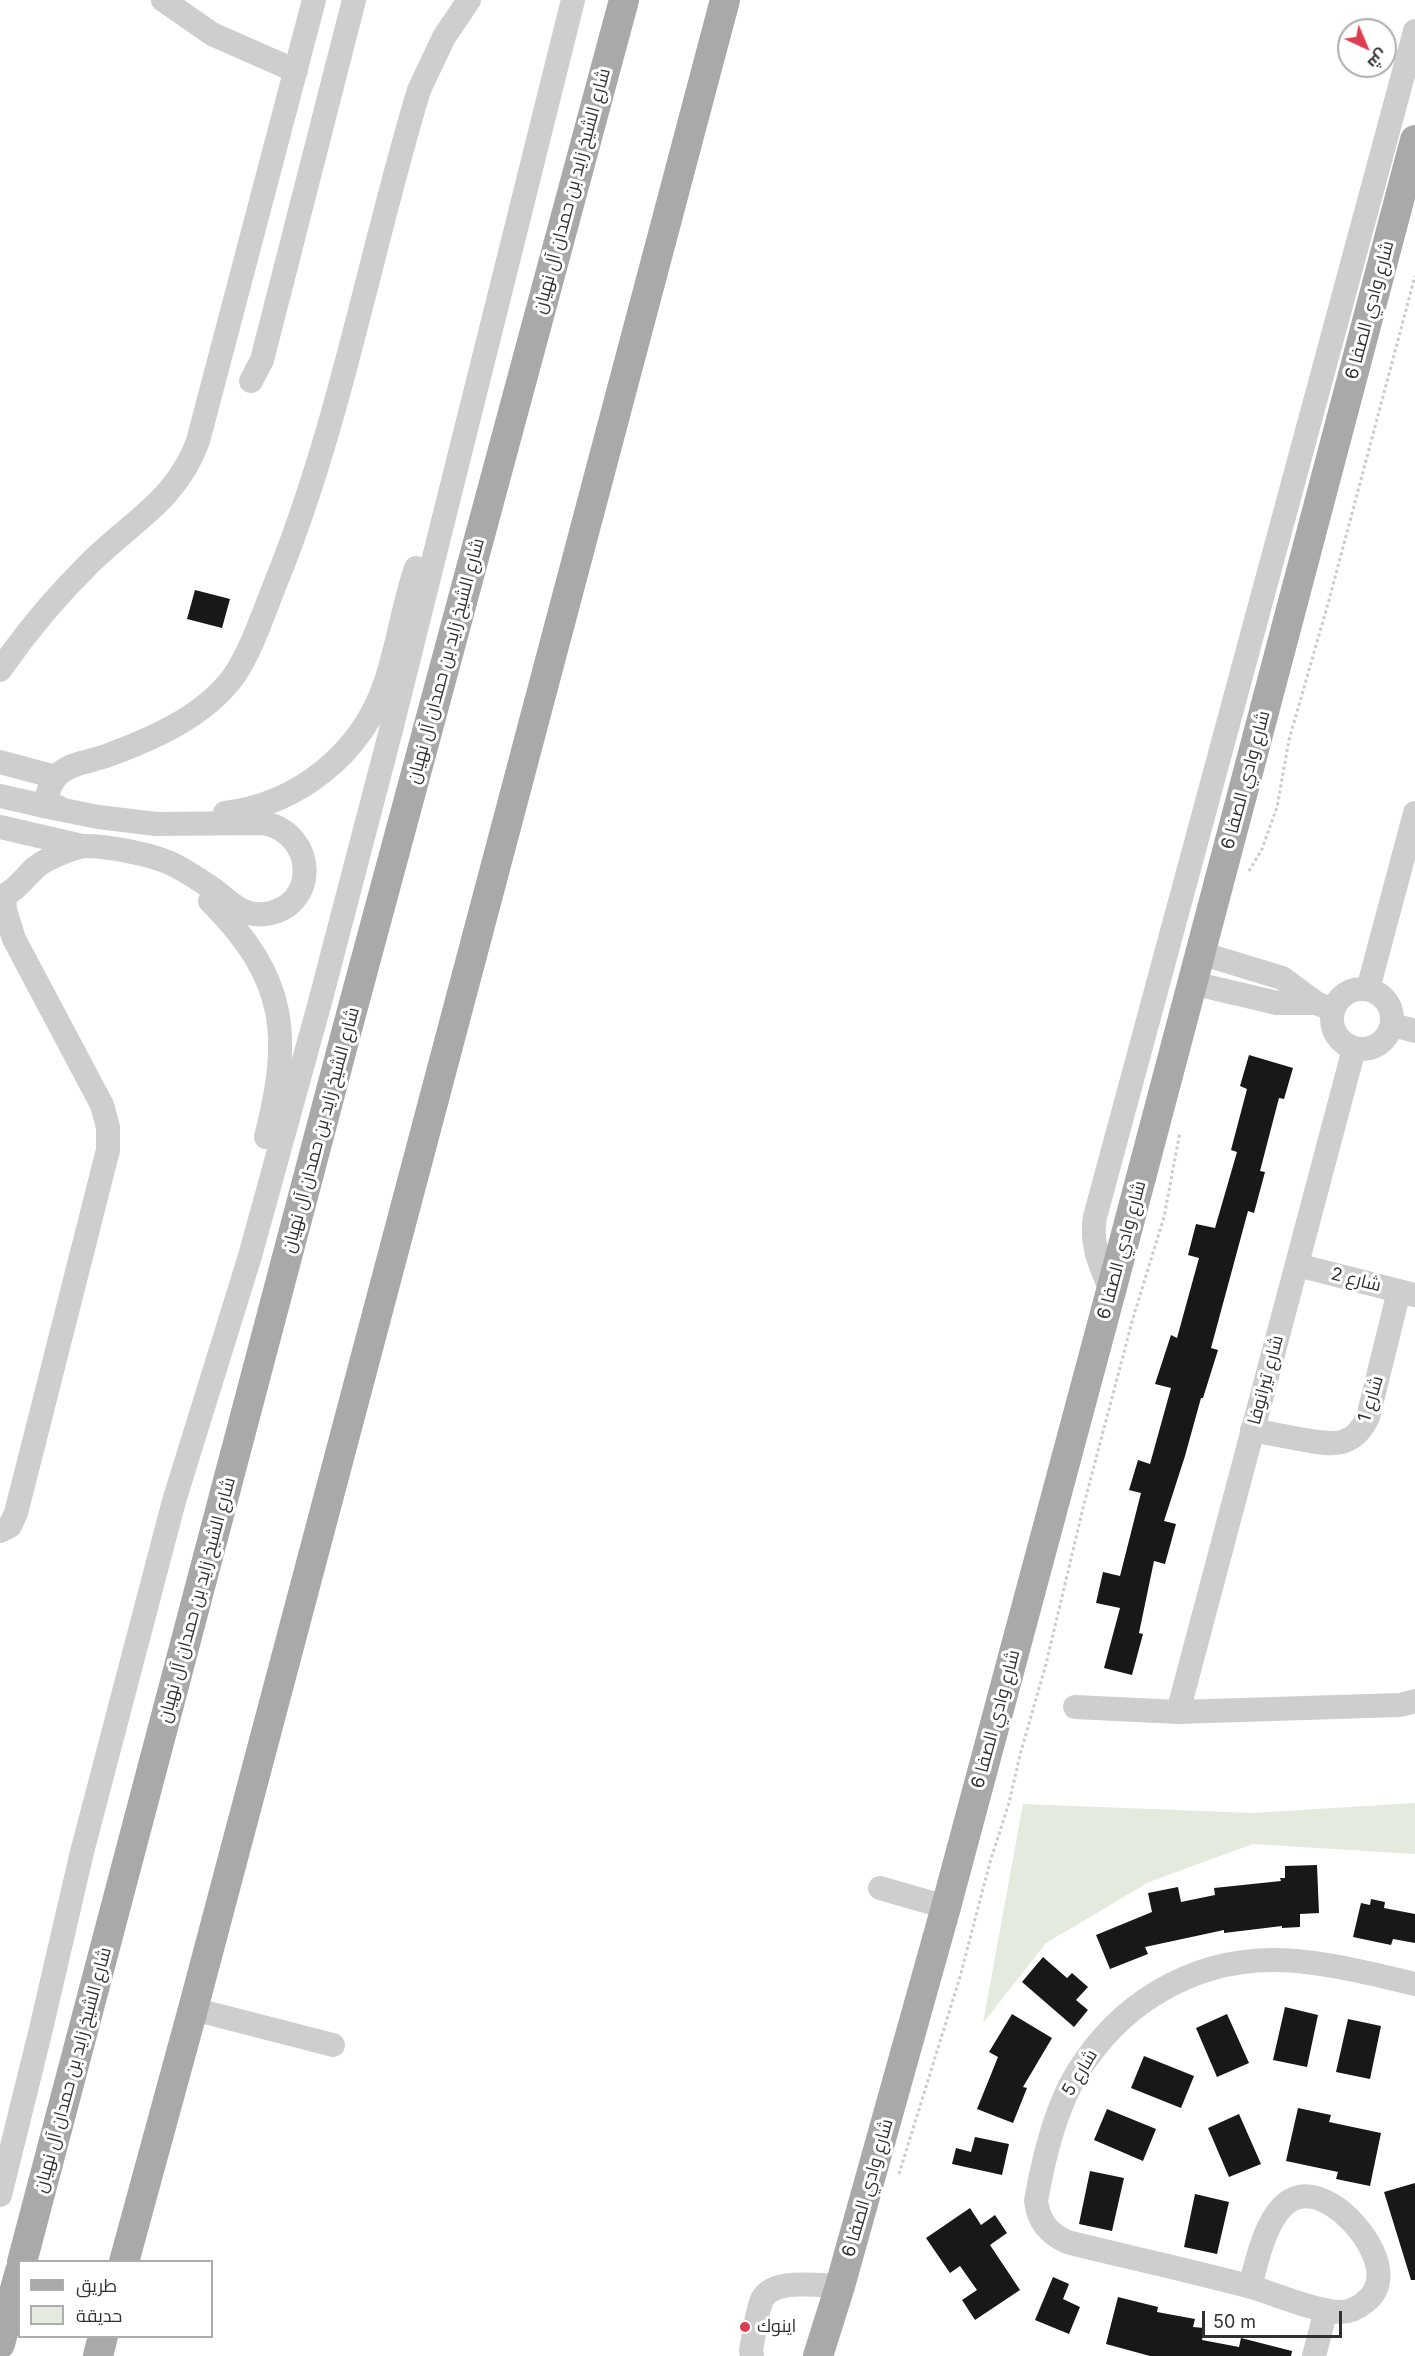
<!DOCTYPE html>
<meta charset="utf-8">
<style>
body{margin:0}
#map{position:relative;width:1415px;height:2356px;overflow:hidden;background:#fff;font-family:Inter,Cairo,sans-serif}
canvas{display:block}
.legend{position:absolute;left:18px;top:2260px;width:195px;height:78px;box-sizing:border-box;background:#fff;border:2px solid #adadad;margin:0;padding:8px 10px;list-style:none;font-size:18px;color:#313131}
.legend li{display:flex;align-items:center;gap:12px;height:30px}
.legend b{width:30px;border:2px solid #adadad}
.north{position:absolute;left:1337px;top:18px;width:60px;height:60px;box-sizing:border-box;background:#fff;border:2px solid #adadad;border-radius:50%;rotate:136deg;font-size:16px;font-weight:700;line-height:24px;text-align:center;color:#313131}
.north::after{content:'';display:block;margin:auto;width:21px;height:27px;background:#dd3d4f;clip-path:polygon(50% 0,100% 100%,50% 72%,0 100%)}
.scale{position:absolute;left:1202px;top:2311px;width:140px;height:27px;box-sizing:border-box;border:3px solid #313131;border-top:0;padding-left:8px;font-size:18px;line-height:21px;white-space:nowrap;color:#313131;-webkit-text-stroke:4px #fff;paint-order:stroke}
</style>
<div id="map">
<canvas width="1415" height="2356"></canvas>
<ul class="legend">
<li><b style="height:8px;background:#a9a9a9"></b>طريق</li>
<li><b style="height:16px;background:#e4eadd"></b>حديقة</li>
</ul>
<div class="north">ش</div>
<div class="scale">50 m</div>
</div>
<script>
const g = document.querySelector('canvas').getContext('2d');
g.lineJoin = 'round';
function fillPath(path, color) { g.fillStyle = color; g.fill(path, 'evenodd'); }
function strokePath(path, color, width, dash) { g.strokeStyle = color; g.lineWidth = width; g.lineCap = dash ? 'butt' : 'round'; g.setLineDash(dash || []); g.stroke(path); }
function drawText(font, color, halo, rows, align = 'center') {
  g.font = font + ' Inter,Cairo,sans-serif'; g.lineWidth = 6; g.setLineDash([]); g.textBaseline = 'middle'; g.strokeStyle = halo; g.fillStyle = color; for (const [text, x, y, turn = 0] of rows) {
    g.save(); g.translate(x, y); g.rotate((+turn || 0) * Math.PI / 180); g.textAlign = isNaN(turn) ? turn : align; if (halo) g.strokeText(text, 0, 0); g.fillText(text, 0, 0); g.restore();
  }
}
fillPath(new Path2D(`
 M1415,1803V1854L1253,1844L1149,1882L1046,1943L983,2023L1023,1804L1252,1813Z`), '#e4eadd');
fillPath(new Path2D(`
 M195,590L230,599L222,628L187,619Z
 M1249,1055L1293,1068L1284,1099L1279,1098L1260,1171L1265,1172L1254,1213L1248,1211L1211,1348L1218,1350L1203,1398H1201L1185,1456L1164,1521L1176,1524L1165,1564L1154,1561L1139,1633L1143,1634L1132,1675L1104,1668L1120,1608L1096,1603L1103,1572L1120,1576L1141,1493L1129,1490L1138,1460L1150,1464L1171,1388L1155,1384L1171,1335L1177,1338L1199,1258L1188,1255L1196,1224L1215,1228L1237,1152L1231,1150L1247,1089L1240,1086Z
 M1317,1865L1319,1913L1300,1914V1927L1282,1928V1926L1224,1933V1930L1145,1947L1148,1954L1110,1969L1096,1935L1152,1912L1148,1893L1178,1887L1181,1902L1215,1895L1214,1888L1281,1881L1280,1878H1285V1866Z
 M1371,1899L1385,1902L1384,1908L1415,1914V1943L1393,1939L1391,1945L1353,1937L1361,1903L1370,1905Z
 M1043,1957L1067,1978L1072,1973L1088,1987L1076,2000L1088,2010L1074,2027L1022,1982Z
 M1285,2007L1318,2015L1307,2067L1273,2060Z
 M1012,2014L1052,2038L1023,2087L1027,2088L1013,2123L977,2109L998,2057L989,2052Z
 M1227,2014L1249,2063L1217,2077L1196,2028Z
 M1348,2019L1381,2026L1370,2079L1336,2072Z
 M1144,2056L1194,2076L1181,2108L1131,2088Z
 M1298,2108L1331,2115L1329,2122L1381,2133L1370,2186L1336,2179L1338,2172L1286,2161Z
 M1107,2109L1156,2129L1143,2161L1094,2140Z
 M1239,2114L1261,2164L1229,2177L1208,2128Z
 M975,2137L1009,2144L1002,2175L952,2164L956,2148L971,2152Z
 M1090,2171L1124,2178L1112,2231L1079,2224Z
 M1415,2183V2280H1411L1384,2192Z
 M1195,2194L1229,2202L1217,2254L1184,2247Z
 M970,2208L981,2225L995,2215L1007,2233L990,2245L1020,2290L975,2320L962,2300L977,2290L960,2266L950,2273L926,2238Z
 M1053,2277L1069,2284L1063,2299L1080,2307L1069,2334L1035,2320Z
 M1118,2297L1158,2307L1157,2312L1195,2319L1193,2327L1204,2328L1202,2340L1239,2347L1241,2338L1292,2351L1291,2356H1150L1106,2344Z`), '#181818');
strokePath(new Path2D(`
 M1249,871L1262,849L1277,807L1289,740L1329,600L1415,276
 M899,2174L960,1977L990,1862L1009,1803L1020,1755L1046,1664L1084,1504L1133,1318L1164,1217L1180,1132`), '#cbcbcb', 3, [3, 3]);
strokePath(new Path2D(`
 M163,0L212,34L296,71
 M251,381L262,360L354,0
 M0,670C27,631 58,594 92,561C134,520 177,499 198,441L314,0
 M0,762L56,777
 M0,796L44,806L58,807
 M225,813C298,804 361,754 385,684C398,646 403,606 416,568
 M0,827L82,846
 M0,897C15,892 24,878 35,868C44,860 73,847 85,846C107,846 150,854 170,863C185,870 200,880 213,889C230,902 243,917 265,914C319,907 317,834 264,823L156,824L98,817L44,806C47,796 49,785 56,777C68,763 89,762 106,756C152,739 204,717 234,676C252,650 266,606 278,577C341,420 370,252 419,90L444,37L469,0
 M210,901C287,978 292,1035 266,1137
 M1200,953L1282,978L1316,1003L1333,1010
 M1192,983L1277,1003H1316
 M1332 1019a30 30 0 1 1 60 0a30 30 0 1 1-60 0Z
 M1368,989L1415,813
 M1393,1025L1415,1031
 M1297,1265L1414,1295
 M1111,1291C1101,1266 1090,1245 1095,1217L1415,31
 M1252,1430C1268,1433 1283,1436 1299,1439C1329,1444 1352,1451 1368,1417L1399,1291
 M0,1531L10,1526L16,1513L108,1150V1127L102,1105L14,939L5,910L4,896
 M1075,1707L1178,1712L1400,1705L1415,1701
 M1178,1712L1354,1049
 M880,1888L946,1907
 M193,2009L333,2045
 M0,2195L41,2029L82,1852L174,1501L250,1256L320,1002L391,730L573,0
 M1250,2287C1260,2249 1275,2170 1332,2205C1359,2221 1400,2276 1365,2302C1358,2308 1349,2312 1340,2312C1316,2312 1273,2293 1248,2286C1188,2270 1127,2257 1067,2242C1048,2233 1039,2222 1036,2201C1043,2161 1055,2110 1076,2075C1118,2005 1189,1961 1271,1960C1313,1959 1374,1974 1415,1984
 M752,2356L751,2350C754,2334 756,2317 761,2302C770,2277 819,2286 840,2286
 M1314,2356L1326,2310`), '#cecece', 24);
strokePath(new Path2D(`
 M22,2262L349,1022L624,0
 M124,2262L193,2009L725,0
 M0,2344L20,2271
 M98,2356L103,2336
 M818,2356L840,2286L946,1907L1111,1291L1415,140`), '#a9a9a9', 30);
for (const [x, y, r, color] of [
 [745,2327,6,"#dd3d4f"]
]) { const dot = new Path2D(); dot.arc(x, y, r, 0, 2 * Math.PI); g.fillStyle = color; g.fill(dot); strokePath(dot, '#fff', 2); }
drawText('18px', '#313131', '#fff', [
 ["شارع الشيخ زايد بن حمدان آل نهيان",572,191,-75],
 ["شارع وادي الصفا 6",1370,310,-75],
 ["شارع الشيخ زايد بن حمدان آل نهيان",446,661,-75],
 ["شارع وادي الصفا 6",1246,780,-75],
 ["شارع الشيخ زايد بن حمدان آل نهيان",321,1130,-75],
 ["شارع وادي الصفا 6",1122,1250,-75],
 ["شارع 2",1356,1280,14],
 ["شارع تيرانوفا",1266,1380,-75],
 ["شارع 1",1371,1399,-73],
 ["شارع الشيخ زايد بن حمدان آل نهيان",197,1600,-75],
 ["شارع وادي الصفا 6",996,1719,-75],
 ["شارع الشيخ زايد بن حمدان آل نهيان",73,2070,-75],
 ["شارع 5",1080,2073,-59],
 ["شارع وادي الصفا 6",868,2188,-74]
]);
drawText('18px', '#313131', '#fff', [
 ["اينوك",757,2327]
], 'left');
</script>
